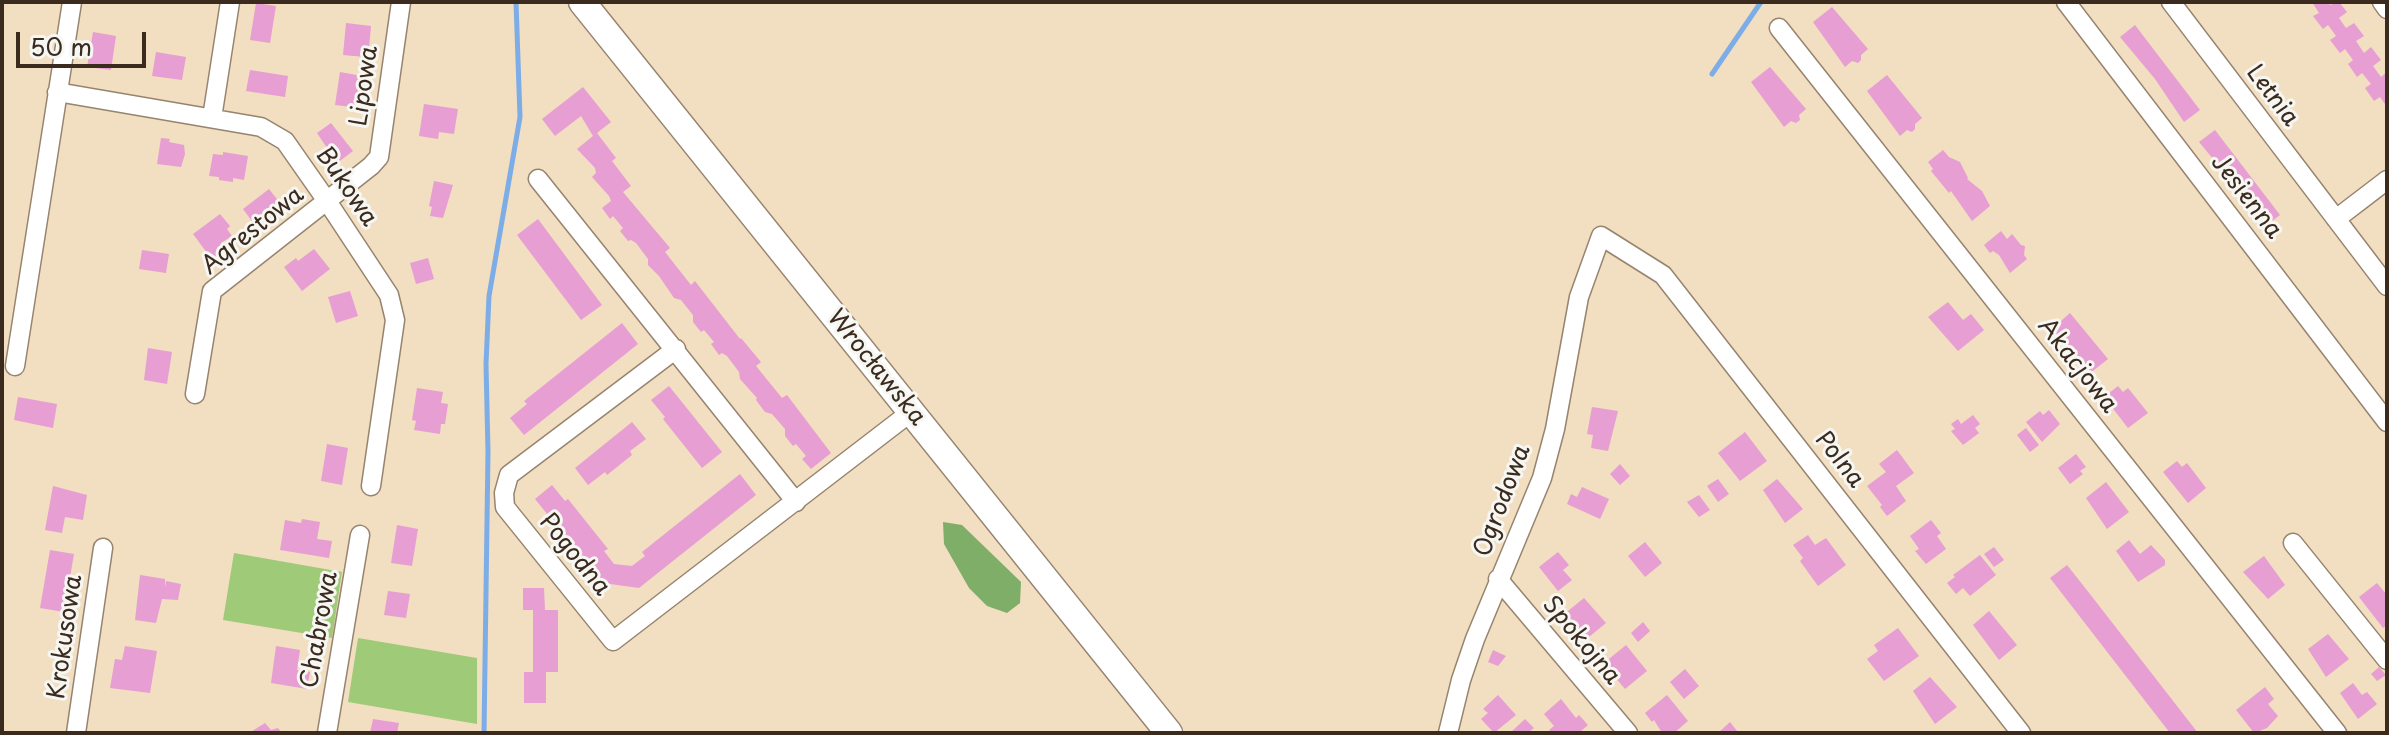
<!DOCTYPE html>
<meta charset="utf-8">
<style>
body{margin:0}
#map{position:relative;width:2389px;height:735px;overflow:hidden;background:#f2dec0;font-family:"Playpen Sans",sans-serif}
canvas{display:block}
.frame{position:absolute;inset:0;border:4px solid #3b2a1e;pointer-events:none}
.scale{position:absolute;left:16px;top:32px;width:130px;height:36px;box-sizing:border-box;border:4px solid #3b2a1e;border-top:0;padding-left:10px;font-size:24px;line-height:28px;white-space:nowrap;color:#3b2a1e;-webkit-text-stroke:6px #f6f6f2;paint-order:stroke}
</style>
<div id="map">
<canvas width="2389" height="735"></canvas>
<div class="frame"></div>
<div class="scale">50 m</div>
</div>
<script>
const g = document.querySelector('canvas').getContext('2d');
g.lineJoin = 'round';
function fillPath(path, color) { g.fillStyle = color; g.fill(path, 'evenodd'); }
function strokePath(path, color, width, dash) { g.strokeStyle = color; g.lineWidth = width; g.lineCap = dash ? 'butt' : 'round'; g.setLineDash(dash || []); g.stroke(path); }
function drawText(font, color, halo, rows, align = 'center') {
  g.font = font + ' "Playpen Sans",sans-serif'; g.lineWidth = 6; g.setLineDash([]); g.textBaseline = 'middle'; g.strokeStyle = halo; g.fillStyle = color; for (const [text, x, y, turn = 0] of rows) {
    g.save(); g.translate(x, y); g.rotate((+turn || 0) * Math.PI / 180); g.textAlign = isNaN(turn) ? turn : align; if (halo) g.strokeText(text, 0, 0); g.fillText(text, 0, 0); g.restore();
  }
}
fillPath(new Path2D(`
 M234,553L342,572L332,638L223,620Z
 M358,638L477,658V724L348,702Z`), '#9fca77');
fillPath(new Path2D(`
 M943,522L962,525L1021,582L1020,603L1007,613L987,606L969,588L944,544Z`), '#7fae68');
strokePath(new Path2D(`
 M1712,74L1761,2
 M484,733L488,452L486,364L489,296L520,117L516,2`), '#7cade7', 5);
fillPath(new Path2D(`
 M2312,2H2328L2330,5L2339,2L2347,12L2339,18L2346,28L2354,23L2364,36L2356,41L2364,53L2371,47L2381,60L2373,66L2381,77L2387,72V107L2380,97L2374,101L2365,88L2371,84L2362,73L2357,77L2348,64L2353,60L2345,49L2340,53L2330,40L2336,36L2328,25L2323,29L2313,16L2319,13Z
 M256,3L276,6L270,43L250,40Z
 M1832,7L1868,49L1861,55V60L1858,63L1852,61L1845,67L1813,22Z
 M346,23L371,26L369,48L366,47L365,57L343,55Z
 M2135,25L2200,110L2184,122L2155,79L2120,37Z
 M93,32L116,36L111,70L87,67Z
 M156,52L186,57L182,80L152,76Z
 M1770,67L1806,109L1799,115L1800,120L1796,123L1791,121L1784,127L1751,82Z
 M250,70L288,76L285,97L246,91Z
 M340,72L362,76L359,97L362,98L361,108L335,105Z
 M1887,75L1922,118L1915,124V129L1912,132L1907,130L1900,136L1867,91Z
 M583,87L611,122L597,133L616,158L612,161L631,186L623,192L670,248L665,252L691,285L695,281L740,339L741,338L761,362L756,366L782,398L787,395L831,453L811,469L802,459L806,456L796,444L793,446L785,436V429L772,414L765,412L756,400L757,398L740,379L739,372L727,356L722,353L719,355L711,344L714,342L704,330L701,332L693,322V315L681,300L674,298L659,276L648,265V259L636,243L631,240L628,241L620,231L623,228L613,216L610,219L602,208L611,201L609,196L592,177L596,173L595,168L577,149L593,136L581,116L555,136L542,119Z
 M424,104L458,109L454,134L439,132L438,139L419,136Z
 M331,123L353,151L337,163L317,133Z
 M2215,130L2280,215L2264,227L2250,205L2248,206L2233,183L2199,142Z
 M161,138L170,139L169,142L184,145L185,154L181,167L157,164Z
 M1943,150L1949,157L1960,162L1968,178L1967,179L1982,191L1990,206L1972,221L1951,191L1949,193L1931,171L1933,169L1928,162Z
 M223,152L248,156L244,180L233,178V182L219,180V177L209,176L213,154L223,155Z
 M434,181L453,185L443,218L430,216L432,207L429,206Z
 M269,189L284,208L257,228L243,209Z
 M220,214L230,226L227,229L232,236L221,243L227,251L213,261L193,234Z
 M538,219L602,305L581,320L517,235Z
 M2001,231L2007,239L2012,234L2021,245L2025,246L2024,255L2027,259L2010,273L1999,255L1993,251L1990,253L1984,245Z
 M314,249L330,269L302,291L284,267L296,258L298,261Z
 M142,250L169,254L166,273L139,269Z
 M428,258L434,279L416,284L410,263Z
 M350,291L358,316L336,323L328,297Z
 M1948,302L1963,320L1971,314L1984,330L1958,351L1928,317Z
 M2070,313L2108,359L2089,374L2052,329Z
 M622,323L638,344L524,435L510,418L527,404L524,401Z
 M148,348L172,352L167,384L144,380Z
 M669,386L722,452L702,468L663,419L665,417L651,400Z
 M2118,386L2123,392L2128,388L2148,413L2128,428L2104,397Z
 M417,388L443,392L441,403L448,404L445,424H441L440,434L414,430L416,421L412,420Z
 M18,397L57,404L53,428L14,420Z
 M1592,407L1618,411L1608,451L1591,448L1593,435L1587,434Z
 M2049,410L2060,424L2042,442L2026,422L2040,411L2043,415Z
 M1973,415L1980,424L1975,428L1979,433L1963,445L1951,431L1955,429L1951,424L1958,419L1961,424Z
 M632,422L646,439L630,451L632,455L607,475L605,472L588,485L575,468Z
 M2026,428L2039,445L2030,452L2017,435Z
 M1745,432L1767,461L1740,481L1718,453Z
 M327,444L348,448L342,485L321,481Z
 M1897,450L1914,473L1896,486L1906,501L1887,516L1880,507L1882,505L1867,486L1886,472L1879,464Z
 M2076,454L2086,467L2080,471L2083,474L2070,484L2058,468Z
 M2177,461L2182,467L2187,463L2206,488L2188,503L2163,472Z
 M1620,464L1630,476L1620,485L1610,474Z
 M740,474L756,495L639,588L603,583L535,499L552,485L565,501L568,499L608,549L604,551L614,564L632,566L645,556L642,552Z
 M1718,479L1729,494L1718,502L1707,486Z
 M1777,479L1803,509L1785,523L1763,490Z
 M2106,482L2129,512L2107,529L2086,498Z
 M53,486L87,495L83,520L65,517L62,533L45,530Z
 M1582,487L1609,499L1600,519L1567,504L1571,494L1577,497Z
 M1699,495L1710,510L1699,517L1687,502Z
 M302,519L320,522L317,539L332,541L329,558L280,550L285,520L301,523Z
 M1931,520L1941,533L1937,536L1946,549L1926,564L1915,551L1919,549L1910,536Z
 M397,525L418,529L412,566L391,563Z
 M1808,535L1815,545L1826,538L1846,565L1818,586L1800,561L1803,558L1793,545Z
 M2129,540L2140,554L2151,545L2165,560V565L2138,582L2116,551Z
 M1645,542L1662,563L1645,577L1628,556Z
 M1994,547L2004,560L1994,567L1984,554Z
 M50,550L74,554L64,612L40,608Z
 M1558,552L1569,565L1563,570L1572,580L1558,591L1539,567Z
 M1980,555L1996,575L1970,596L1963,588L1956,594L1947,583L1955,577L1953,575Z
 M2264,556L2285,585L2268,599L2243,572Z
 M2067,565L2086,589L2198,733H2170L2125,675L2050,578Z
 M140,575L165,579V588L166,581L181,584L178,600L162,599L156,623L135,620Z
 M2377,583L2387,595V625L2383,628L2359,597Z
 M523,588H544L545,610H558V672H546V703H524V672H533V610H523Z
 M388,591L410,594L406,618L384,615Z
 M1584,598L1606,623L1584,641L1574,629L1576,626L1573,623L1570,625L1563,615Z
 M1989,611L2017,645L1999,660L1973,625Z
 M1643,622L1650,631L1638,642L1631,633Z
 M1898,628L1919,656L1884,681L1867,659L1878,651L1874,645Z
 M2328,634L2349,659L2326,677L2308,649Z
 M1626,645L1647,671L1625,689L1614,676L1617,675L1604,663Z
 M125,646L157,651L150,693L110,688L115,659L122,660Z
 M276,646L300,650L297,670L310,672L307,689L271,683Z
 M1493,650L1506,656L1498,666L1488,662Z
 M2379,667L2386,675L2377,681L2371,674Z
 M1685,669L1699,686L1684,699L1670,682Z
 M1930,677L1957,707L1935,724L1913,691Z
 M2353,683L2362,695L2367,692L2377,704L2358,719L2340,693Z
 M2265,687L2274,699L2268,704L2278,716L2267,728L2254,733L2236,710Z
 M1498,695L1516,715L1494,733L1481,719L1488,713L1483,709Z
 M1667,695L1688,721L1674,733H1662L1654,720L1652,722L1645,713Z
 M1561,699L1576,718L1579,715L1588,725L1581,731L1584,733H1552L1549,730L1554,726L1544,714Z
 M373,719L399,723L397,733H370Z
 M1525,719L1534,728L1528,733H1510Z
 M1730,722L1737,731L1734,733H1718Z
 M265,723L271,730L278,728L282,733H249Z`), '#e69ed3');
const street = new Path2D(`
 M2066,2L2387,422
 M2171,2L2387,286
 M2382,2L2387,9
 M1779,28L2337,733
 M57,92L261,127L285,141L327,201L389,295L395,320L371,486
 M212,118L230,2
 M538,179L796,502
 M2336,219L2387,180
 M676,349L509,475L504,493L505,507L613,641L911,412
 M15,366L72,2
 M195,394L212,291L371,166L379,157L401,2
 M2293,543L2387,660
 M1498,579L1628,733
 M76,733L103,548
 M327,733L360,535
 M1448,733L1461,680L1475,639L1542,478L1555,429L1579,297L1601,236L1663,275L2021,733`);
const secondary = new Path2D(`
 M582,2L1169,733`);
strokePath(street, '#96846f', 21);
strokePath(secondary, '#96846f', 29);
strokePath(street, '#fff', 18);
strokePath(secondary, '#fff', 26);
drawText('24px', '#3b2a1e', '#f6f6f2', [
 ["Lipowa",365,86,-82],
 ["Letnia",2272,96,53],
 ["Bukowa",346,187,56],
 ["Jesienna",2246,197,52],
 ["Agrestowa",253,231,-39],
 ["Akacjowa",2077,366,52],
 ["Wrocławska",876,368,51],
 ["Polna",1839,460,52],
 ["Ogrodowa",1503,501,-69],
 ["Pogodna",574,555,51],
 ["Chabrowa",320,630,-80],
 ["Krokusowa",66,637,-82],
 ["Spokojna",1581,641,50]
]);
</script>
